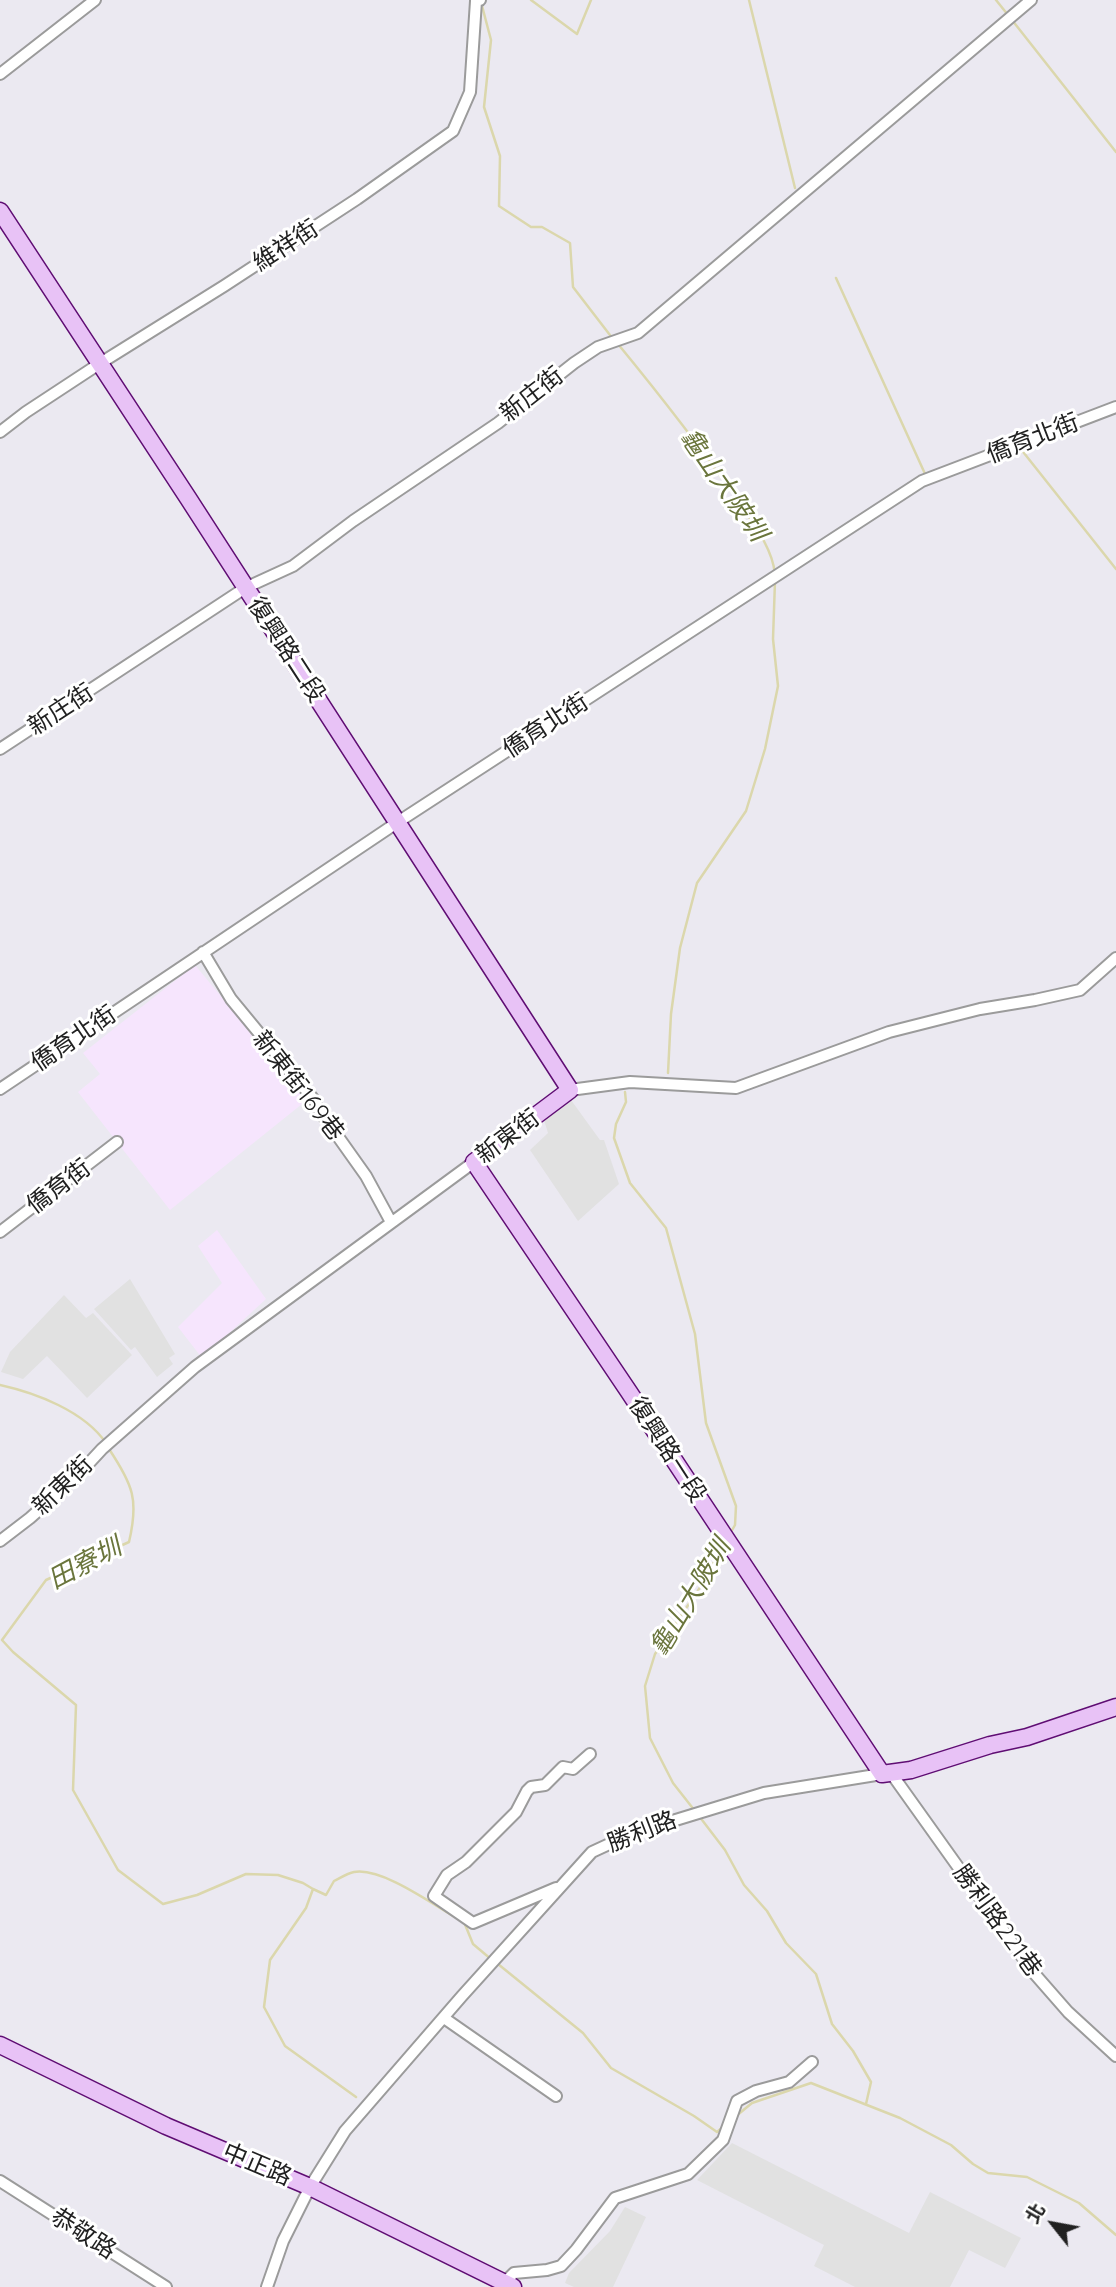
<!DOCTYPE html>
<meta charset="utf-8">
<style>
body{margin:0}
#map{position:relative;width:1116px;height:2287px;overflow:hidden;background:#ebe9f1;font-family:Quicksand,"Noto Sans TC",sans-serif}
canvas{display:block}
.north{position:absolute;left:1018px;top:2189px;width:70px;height:70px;-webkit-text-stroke:5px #fff;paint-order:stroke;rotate:301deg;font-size:19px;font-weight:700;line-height:28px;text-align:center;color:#212121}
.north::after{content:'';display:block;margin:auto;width:24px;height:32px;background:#212121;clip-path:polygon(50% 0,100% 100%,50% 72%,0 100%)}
</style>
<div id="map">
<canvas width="1116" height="2287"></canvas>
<div class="north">北</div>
</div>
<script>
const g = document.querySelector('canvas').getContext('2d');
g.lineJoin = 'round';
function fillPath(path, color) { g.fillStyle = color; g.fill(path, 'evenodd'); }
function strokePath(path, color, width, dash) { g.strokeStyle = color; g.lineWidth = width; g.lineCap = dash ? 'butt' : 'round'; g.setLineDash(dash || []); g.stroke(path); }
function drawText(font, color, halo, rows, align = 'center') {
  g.font = font + ' Quicksand,"Noto Sans TC",sans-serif'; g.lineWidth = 6; g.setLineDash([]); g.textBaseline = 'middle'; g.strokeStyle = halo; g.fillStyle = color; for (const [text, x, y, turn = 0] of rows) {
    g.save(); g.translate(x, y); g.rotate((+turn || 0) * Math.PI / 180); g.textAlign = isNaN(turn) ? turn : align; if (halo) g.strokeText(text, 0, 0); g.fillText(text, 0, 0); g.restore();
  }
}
fillPath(new Path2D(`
 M195,965L307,1100L170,1210L78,1092L100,1074L83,1053Z
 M217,1230L266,1299L202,1358L178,1327L222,1283L198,1246Z`), '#f6e5fd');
fillPath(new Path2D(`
 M571,1100L600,1140H604L619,1184L578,1221L530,1150L548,1133L544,1120Z
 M130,1279L175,1354L169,1358L173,1364L157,1377L135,1347L131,1350L94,1309Z
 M64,1295L86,1318L93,1313L132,1355L87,1398L47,1356L23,1379L1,1372L10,1352Z
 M732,2143L909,2233L930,2192L1021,2238L1005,2268L969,2250L950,2287H855L814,2266L824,2245L697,2180Z
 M625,2207L646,2217L613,2287H574L565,2283L569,2273L610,2231Z`), '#e1e1e1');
strokePath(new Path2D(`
 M531,0L577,34L591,0
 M749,0L795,188
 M996,0L1008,15
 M481,2L491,40L484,107L500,156L499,206L531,227H542L570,243L573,287L613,339
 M1012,20L1116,152
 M836,278L926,476
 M618,344C659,394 699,445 736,498C751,521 772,546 775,574
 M1020,448L1116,569
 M668,1073L671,1014L680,948L697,883L746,811L765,749L778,686L773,639L775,581
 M625,1092L626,1102L616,1124L614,1138L630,1183L666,1228L695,1334L706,1423L736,1506L735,1525L731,1532
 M0,1385C36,1393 84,1411 106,1443
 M109,1449C133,1485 139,1500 129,1542L46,1580L2,1640L13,1652L76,1705L73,1790L118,1870L163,1904L197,1895L246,1874L278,1875L303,1883L313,1889L306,1908L270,1960L264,2007L285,2046L356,2097
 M695,1811L673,1783L650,1738L645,1686L655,1654L699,1589L724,1544
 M699,1816L725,1850L744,1885L767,1911L786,1943L816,1974L832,2024L853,2051L871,2082L866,2104
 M313,1889L326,1895L334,1881C340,1878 348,1873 354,1872C381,1867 431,1903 455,1917
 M464,1922L473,1944L492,1960
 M498,1964L583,2033L611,2068L694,2116L717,2132L724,2126
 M735,2117L752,2103L811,2083L900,2118L951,2145L973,2164L988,2173L1027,2177L1079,2203L1116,2235`), '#dbd7ac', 2.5);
const street = new Path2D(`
 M0,74L95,0
 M0,432L26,412L99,364L224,286L357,199L453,131L470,92L476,1L480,0
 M0,749L245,588L293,566L353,521L498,423L574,363L598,347L638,333L1031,0
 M203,952L231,999L315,1101L317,1107L366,1176L391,1222
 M0,1089L398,822L922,481L1116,407
 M570,1090L630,1082L736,1088L889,1032L980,1009L1035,1000L1080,990L1116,958
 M0,1232L117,1142
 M0,1541L30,1518L77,1476L102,1449L195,1367L474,1162
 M891,1773L1033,1972L1068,2012L1116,2056
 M556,1888L473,1923L434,1896L447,1875L466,1862L516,1812L527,1791L531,1787L545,1785L563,1767L573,1769L590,1754
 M444,2018L556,2096
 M0,2181L166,2287
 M504,2283L514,2273L547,2270L561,2266L576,2250L615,2198L688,2174L723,2140L737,2101L756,2091L789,2082L812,2062
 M267,2287L283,2241L310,2187L345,2131L462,1996L592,1852L633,1833L764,1793L882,1774`);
const secondary = new Path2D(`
 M0,211L188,498L570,1090L474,1162L629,1392L882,1774L911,1770L990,1745L1027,1737L1116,1707
 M0,2045L166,2126L310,2187L513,2287`);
strokePath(street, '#9b9b9b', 14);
strokePath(secondary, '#5f0d73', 19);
strokePath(street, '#fff', 10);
strokePath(secondary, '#e8c2f6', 16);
drawText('24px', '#212121', '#fff', [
 ["維祥街",286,246,-33],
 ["新庄街",532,395,-38],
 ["僑育北街",1033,439,-21],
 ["復興路二段",286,650,57],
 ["新庄街",61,710,-33],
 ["僑育北街",546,726,-33],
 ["僑育北街",74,1039,-34],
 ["新東街169巷",298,1086,52],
 ["新東街",508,1137,-37],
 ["僑育街",59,1187,-37],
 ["復興路一段",667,1450,57],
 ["新東街",63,1486,-44],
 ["勝利路",642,1832,-21],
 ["勝利路221巷",997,1921,54],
 ["中正路",257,2165,23],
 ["恭敬路",83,2234,33]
]);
drawText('italic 26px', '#6a753c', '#fff', [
 ["龜山大陂圳",723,485,55],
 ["田寮圳",85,1564,-28],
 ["龜山大陂圳",691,1598,-59]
]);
</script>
